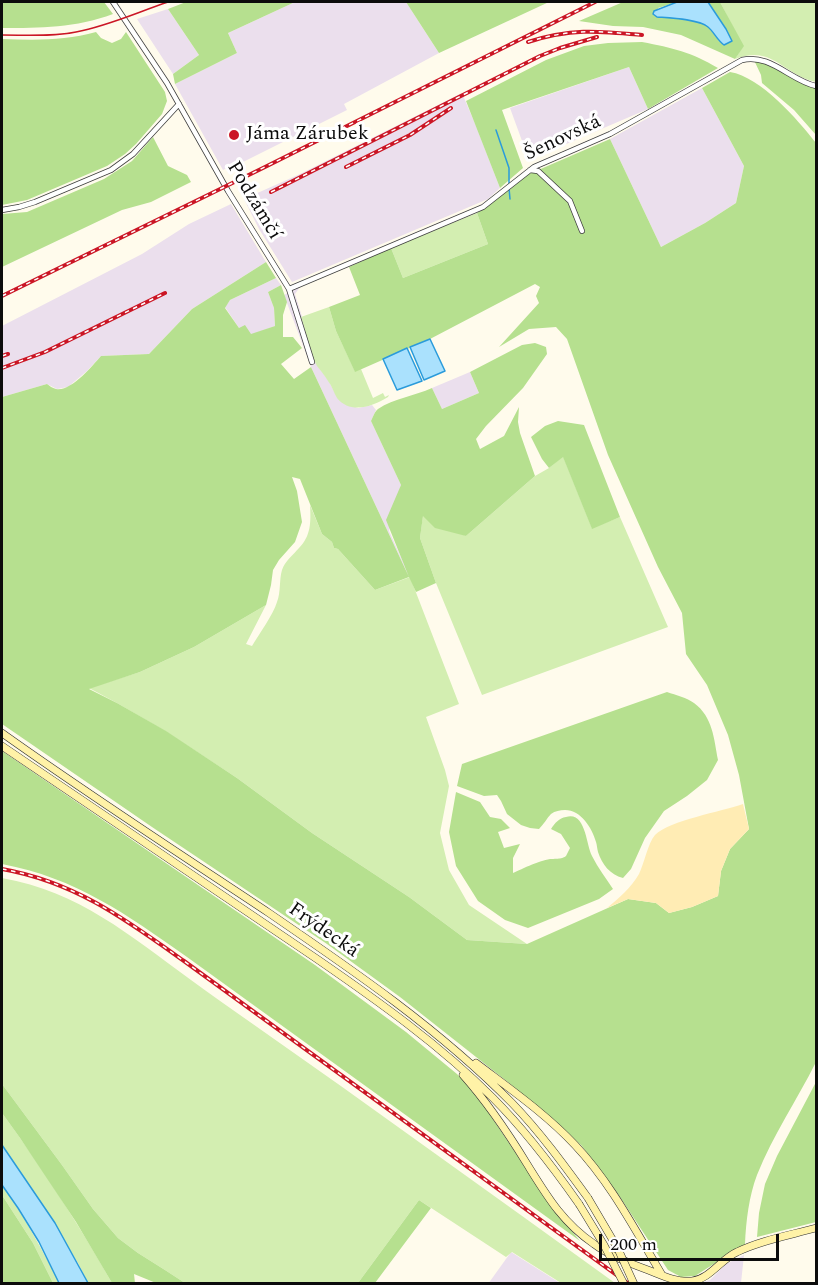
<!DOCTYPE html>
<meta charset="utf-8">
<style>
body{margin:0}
#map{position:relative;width:818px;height:1285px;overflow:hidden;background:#fffbec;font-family:Spectral,serif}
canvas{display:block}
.frame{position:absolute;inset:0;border:3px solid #0c0c0c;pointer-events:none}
.scale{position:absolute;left:599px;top:1234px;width:180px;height:27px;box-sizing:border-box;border:3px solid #0c0c0c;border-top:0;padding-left:8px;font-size:18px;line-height:21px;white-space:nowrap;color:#0c0c0c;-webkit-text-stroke:4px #fff;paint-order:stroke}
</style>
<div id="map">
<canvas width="818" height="1285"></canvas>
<div class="frame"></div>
<div class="scale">200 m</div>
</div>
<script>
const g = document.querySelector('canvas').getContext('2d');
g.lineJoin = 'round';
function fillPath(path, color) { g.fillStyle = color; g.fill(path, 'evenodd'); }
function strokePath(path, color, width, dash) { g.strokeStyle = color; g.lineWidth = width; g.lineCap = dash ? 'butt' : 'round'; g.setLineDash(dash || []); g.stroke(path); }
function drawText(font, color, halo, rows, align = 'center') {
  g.font = font + ' Spectral,serif'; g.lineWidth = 6; g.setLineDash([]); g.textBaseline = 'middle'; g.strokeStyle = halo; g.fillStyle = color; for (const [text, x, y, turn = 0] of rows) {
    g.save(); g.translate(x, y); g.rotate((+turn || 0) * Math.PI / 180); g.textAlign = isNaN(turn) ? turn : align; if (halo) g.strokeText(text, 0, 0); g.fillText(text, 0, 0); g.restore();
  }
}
fillPath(new Path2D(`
 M295,2H406L439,53L344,104L347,110L239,164L238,163L223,170L175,84L237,53L228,33Z
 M168,9L199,55L173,74L137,19Z
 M629,67L648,109L529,160L510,108Z
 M702,88L744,166L736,203L705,223L661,247L610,139Z
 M462,93L476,126L500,188L488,199L292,282L259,229L244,199L300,174Z
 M231,204L266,262L192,309L149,354L101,356L87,371L68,387L57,389L47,384L2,397V326L142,254L189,224Z
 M276,278L281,285L268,292L274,308L275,326L251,335L239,328L225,307L230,300Z
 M300,287L295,294L317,365L328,380L338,398L342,402L358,408L372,405L376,410L371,421L401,485L389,531L410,577H409L311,367L284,295Z
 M470,372L479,393L442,409L432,388Z
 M511,1252L560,1283L488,1284Z
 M744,1255L741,1283H701L710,1280L726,1264Z`), '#ebdfed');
fillPath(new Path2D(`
 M720,2H816V82C783,75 773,44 735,59L743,46Z
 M477,213L488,244L403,278L391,248Z
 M329,307L336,331L355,371L361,369L373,398L383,393L385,397L389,395L388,397C373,406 351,415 337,398C334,393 332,386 328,381C325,376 321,371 317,366C310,354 306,331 301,317Z
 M563,456L592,528L620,517L668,627L482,695L436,583L420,538L423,515L466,536L535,476L549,468Z
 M310,505L322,534L332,542L334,548L338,549L375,590L410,577L459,704L426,717L445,770L449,786L440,833L449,870L469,905L527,944L467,940L409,897L312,833L237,778L165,731L117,703L89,688L140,672L194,647L266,605L246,644L252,646C259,634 273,615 277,602C281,592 279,580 282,570C285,561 293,555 299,548C311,536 311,522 310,505Z
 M2,878C80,892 129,935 191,980C210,994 230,1008 250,1022C373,1108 494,1196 615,1283H561L512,1252L506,1257L419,1200L358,1283H185L165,1270L138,1253L118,1238L93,1209L62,1165L2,1084Z
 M2,1113C42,1167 79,1225 112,1283H88L78,1263L2,1145Z
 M2,1185C24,1216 42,1249 59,1283H53L33,1243L2,1195Z`), '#d3eeb1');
fillPath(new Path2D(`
 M2,2H104L113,14C76,28 40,28 2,28Z
 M186,2H295L228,33L237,53L175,84L173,74L199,55L168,9Z
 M406,2H549L439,53Z
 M623,2H677L658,8L657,17C670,18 698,19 708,27C714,33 717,40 724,45L732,41L726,29L708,2H720L744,46L735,59L681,35L643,27L613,26L579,21Z
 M96,32L101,38L112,43L121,39L126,32L165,92L167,101L162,114L136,144L125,154L107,166L27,200L2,205V39C34,40 65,41 96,32Z
 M642,42C673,48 691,52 718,68L648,109L629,67L502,110L523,168L500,188L466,101L546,60L584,46L608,43Z
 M753,58L816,86V135L794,110L762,83L761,75Z
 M730,72C761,77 798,120 816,143V1062C797,1100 773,1135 757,1175C749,1196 746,1221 745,1244L695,1276L681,1277L668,1270L618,1194L581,1145L509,1083L400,997L327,944L152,827L2,724V397L47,384C50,386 52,388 56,389C71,392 92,366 101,356L149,354L192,309L266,262L276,278L230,300L225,308L239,328L245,325L251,334L275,326L274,308L268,292L281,285L287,302L283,315V337H293L302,348L281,364L294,379L311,367L409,577L386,520L401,485L371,421C373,417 375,411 378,409C394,398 415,396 432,388L442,409L479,393L470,372L522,345L535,343L546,347L547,354L523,388L486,426L476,439L480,449L504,436L519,407L518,422L520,433L535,476L466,536L435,528L423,516L420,538L436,583L416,592L409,577L375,590L338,549L334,548L332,542L322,534L300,479L292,477L297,491L302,522L295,542L279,560L273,570L271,585L266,605L194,647L140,672L89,689L117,703L166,731L237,778L312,833L409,897L467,940L527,944L628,899L656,903L669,913L692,907L718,896L721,871L730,849L749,829L739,775L728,735L707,685L686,654L682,613L658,567L608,455L567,339L556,327L529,329L499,347L539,303L536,296L540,287L535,284L430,339L355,372L336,331L329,307L360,295L349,267L391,248L403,278L488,244L477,213L529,174L610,139L661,247L705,223L736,203L744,166L702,88Z
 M153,137L168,166L187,175L191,182L151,202L122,210L2,267V214L27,212L104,179L132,161Z
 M558,421L584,425L620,517L592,529L563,457L549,468L542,459L531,437L545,426Z
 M667,692C676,695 687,698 694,703C713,717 714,739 718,760L707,780L687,796L664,811L645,838L631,869L623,878C610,875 602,864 598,852C597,848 597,845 596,842C592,828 581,810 565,810C560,810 555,811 551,814C547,818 544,824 539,829L530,828L521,825L507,814L501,801L497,795L484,796L457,786L462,764Z
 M2,751L315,965L406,1032L457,1074L474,1091L552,1207L580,1241L187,957C126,914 76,878 2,864Z
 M456,792L480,802L490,817L501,819L510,828L498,832L504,848L520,844L513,858V873C522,869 542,859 552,859C558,858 560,860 566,856L570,848L561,834L551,829C555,823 559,818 566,817C586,811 586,845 592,856C598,868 606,878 613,889L599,899L528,928L505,920L478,901L456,866L449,832Z
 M816,1082V1222L757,1237L759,1213L765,1184L777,1156Z
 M2,1084L62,1165L93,1209L118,1238L138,1253L165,1270L185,1283H156L134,1274L135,1283H112L76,1222L20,1138L2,1113Z
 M2,1195L33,1243L53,1283H2Z
 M419,1200L431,1208L375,1283H358Z`), '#b6e08f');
fillPath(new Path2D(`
 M743,804L749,829L730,849L721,871L718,896L692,907L669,913L656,903L628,899L607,908C619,898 631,888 639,874C644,864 648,843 655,835C670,820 721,812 743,804Z`), '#ffecb4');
const water = new Path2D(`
 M677,2H708L726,29L732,41L724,45C717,40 714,32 708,27C698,19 670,18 657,17L653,14L654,11Z
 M430,339L445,371L424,380L410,347Z
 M407,348L422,381L397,390L383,359Z
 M2,1145L55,1223L88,1283H59L39,1242L18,1208L2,1185Z`);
fillPath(water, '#aae1fd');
strokePath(water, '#2a9bdb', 1.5);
strokePath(new Path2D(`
 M496,130L509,168V183
 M509,188L510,199`), '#2a9bdb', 1.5);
const street = new Path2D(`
 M113,2L167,83L228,191L289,289L312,362
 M530,170L538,171L570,201L582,231
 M2,210L19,207L35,202L111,170L133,154L179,104
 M289,289L483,207L534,167L610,134L742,60C770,53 791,81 816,86`);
const secondary = new Path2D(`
 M2,733C89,795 180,854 269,913C354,971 439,1029 512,1103C540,1132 564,1165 588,1198
 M2,746L317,959C378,1001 440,1045 493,1098C525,1130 553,1167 579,1204
 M476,1063C510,1089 546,1114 575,1145C611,1183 635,1230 662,1275
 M463,1075C487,1102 508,1133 527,1164C547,1196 562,1222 594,1244C610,1256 629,1263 648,1270C661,1275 677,1283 692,1281C710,1279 721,1259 737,1252C761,1240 791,1235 816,1228`);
strokePath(street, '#3f3f3f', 6);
strokePath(secondary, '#2e2e2e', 8);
strokePath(street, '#fff', 4.5);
strokePath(secondary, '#fff2a7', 7);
strokePath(new Path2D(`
 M2,35C26,35 51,37 76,32C108,26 138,12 168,2`), '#cb1625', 1.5);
const rail = new Path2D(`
 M528,42C572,28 598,31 642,35
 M346,167L410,135L451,108
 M271,192L540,56L560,48L597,37
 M2,296L265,167L595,2
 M2,356L8,354
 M2,368L45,352L165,293
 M2,869C75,882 125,919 184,961L629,1284`);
strokePath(rail, '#cb1625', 4);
strokePath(rail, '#fff', 1.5, [4.5]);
const secondaryBridge = new Path2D(`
 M588,1198L618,1249L634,1284
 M579,1204L604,1245L624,1284`);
strokePath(secondaryBridge, '#2e2e2e', 8, []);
strokePath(secondaryBridge, '#fff2a7', 7);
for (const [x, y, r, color] of [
 [234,135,6,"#cb1625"]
]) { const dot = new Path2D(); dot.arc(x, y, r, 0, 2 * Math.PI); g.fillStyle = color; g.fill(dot); strokePath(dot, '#fff', 2); }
drawText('20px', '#0c0c0c', '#fff', [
 ["Jáma Zárubek",246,135]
], 'left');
drawText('20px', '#0c0c0c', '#fff', [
 ["Šenovská",563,139,-25],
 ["Podzámčí",253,201,59],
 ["Frýdecká",323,931,35]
]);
</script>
